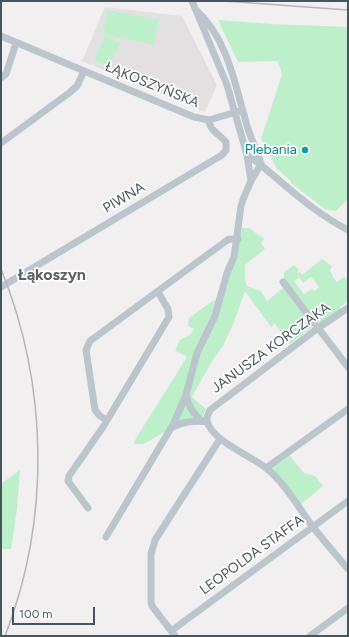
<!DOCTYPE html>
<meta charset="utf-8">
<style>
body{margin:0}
#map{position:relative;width:349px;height:637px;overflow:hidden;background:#f2eff0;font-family:Figtree,sans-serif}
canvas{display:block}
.frame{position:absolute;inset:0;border:2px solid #47565d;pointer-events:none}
.scale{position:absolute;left:12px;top:607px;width:83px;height:18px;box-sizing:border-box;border:2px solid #47565d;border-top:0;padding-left:5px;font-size:12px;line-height:14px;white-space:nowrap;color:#47565d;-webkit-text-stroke:3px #fff;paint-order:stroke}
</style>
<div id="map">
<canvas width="349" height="637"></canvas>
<div class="frame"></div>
<div class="scale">100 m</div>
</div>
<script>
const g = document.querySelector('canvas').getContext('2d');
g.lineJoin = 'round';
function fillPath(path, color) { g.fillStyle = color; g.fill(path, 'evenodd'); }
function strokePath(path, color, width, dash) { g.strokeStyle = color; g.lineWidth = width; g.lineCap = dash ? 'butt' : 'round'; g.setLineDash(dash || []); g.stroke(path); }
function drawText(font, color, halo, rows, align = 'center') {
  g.font = font + ' Figtree,sans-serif'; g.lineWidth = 3.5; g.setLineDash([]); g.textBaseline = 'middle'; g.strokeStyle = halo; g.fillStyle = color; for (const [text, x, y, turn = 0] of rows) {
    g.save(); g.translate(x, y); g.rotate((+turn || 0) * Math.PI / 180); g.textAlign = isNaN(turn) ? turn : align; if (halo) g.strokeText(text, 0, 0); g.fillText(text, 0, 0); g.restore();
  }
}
fillPath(new Path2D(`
 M105,7L182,16L217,85L205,112L82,61Z`), '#e3e0e2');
fillPath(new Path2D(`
 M108,10L159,20L154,45L103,34Z
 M218,20L271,24L348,27V199L336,211L325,209L291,183V181L277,169L261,139L282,74L278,61L238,62Z
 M105,36L120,43L109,67L94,60Z
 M241,228H249L264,239L261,243L265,249L245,265V279L247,286L261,291L267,301L283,288L313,326L290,344L275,324L271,327L245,291L234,322L223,346L212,361L192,397L206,409L202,419L174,425L194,367L216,317Z
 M322,259L332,266L330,270L333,277L337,282L344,277L345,278L348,277V301L340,307L341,310L320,324L318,321L316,322L284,278V272L294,265L299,270L297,272L298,273L300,272L302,275ZM299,277L303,283L311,277L319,287L314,291L312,289L304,294L294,281Z
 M214,300L216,301V306L177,413L166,431L144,444H134L135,440L187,357L175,350L180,340L190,335L194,329L188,326L189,318Z
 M289,455L304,473L315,476L323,486L300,505L270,468Z
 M20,470L17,509L11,549H1V484Z`), '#bdf0ca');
strokePath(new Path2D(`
 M192,1L227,85L247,155L251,181
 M197,11C229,40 236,90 248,129C252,141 258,152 261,164
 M1,36L194,117L209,120L243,110
 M1,78L6,74L16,43
 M1,143L69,93L77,86L84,71
 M247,155C257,161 265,169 274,176C297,196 321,216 348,230
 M283,282L348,367
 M1,287L222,155L226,150V142C219,134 209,130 209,120
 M348,308L318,328L210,410C209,413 206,417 207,421C212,441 251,456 266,468C285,483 298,507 313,527C324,541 336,555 348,569
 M186,395C188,406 193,414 202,421
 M106,420L99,415L95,410L86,350L90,341L226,241L229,239H238
 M171,428C181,422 195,420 207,422
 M266,468L348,409
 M88,508L68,481L69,476L103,427L169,317L168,309L158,292
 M106,537L174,423L186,395L197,353L215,316L227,273L234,257L241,206L244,197L251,181L261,164
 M171,631L348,501
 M175,636L152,606L151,602V554L155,540L220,439
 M310,636L348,608`), '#bbc6cc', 7);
strokePath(new Path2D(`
 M224,1L348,10
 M1,269C48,385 51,518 5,636`), '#b1b6ba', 1.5);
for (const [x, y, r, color] of [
 [305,150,4,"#0f9aa8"]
]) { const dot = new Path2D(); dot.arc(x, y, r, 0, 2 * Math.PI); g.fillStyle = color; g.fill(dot); strokePath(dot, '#fff', 1.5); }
drawText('14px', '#47565d', '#fff', [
 ["ŁĄKOSZYŃSKA",152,85,22],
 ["PIWNA",124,198,-31],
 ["JANUSZA KORCZAKA",271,348,-36],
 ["LEOPOLDA STAFFA",252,555,-36]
]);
drawText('14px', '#0d838f', '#fff', [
 ["Plebania",297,150]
], 'right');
drawText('bold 16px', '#5c6164', '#fff', [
 ["Łąkoszyn",52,275]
]);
</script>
